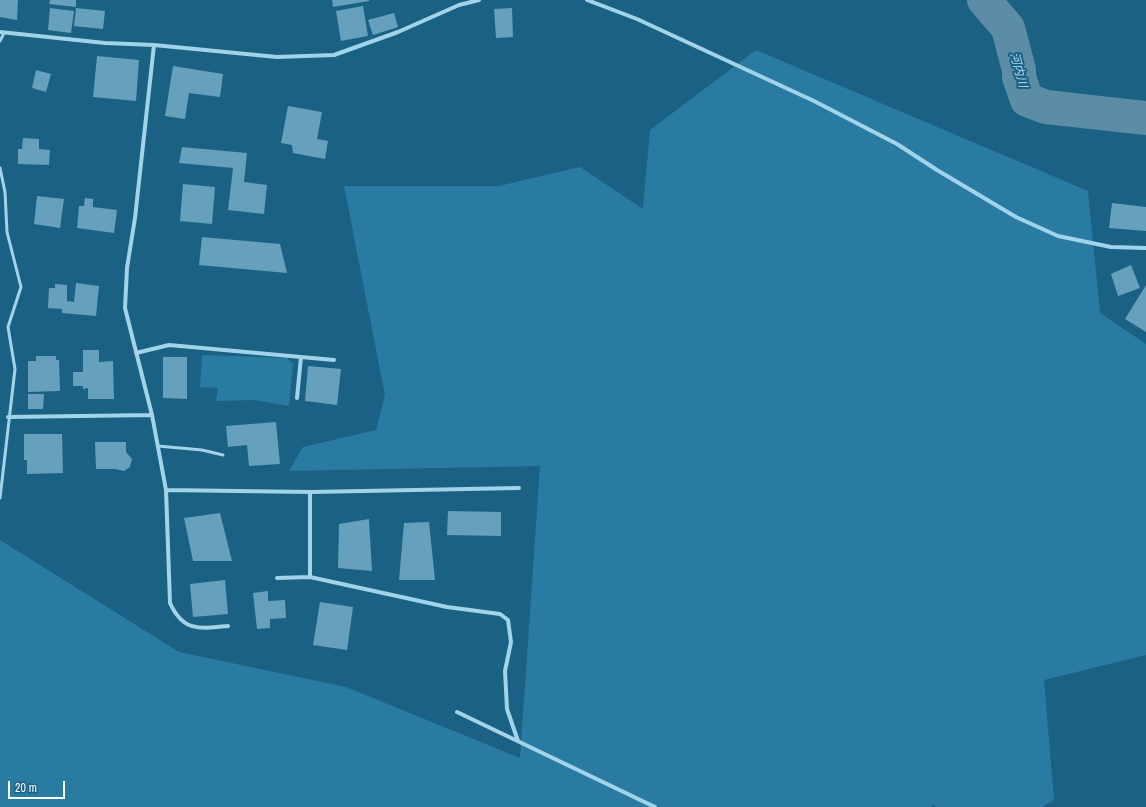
<!DOCTYPE html>
<meta charset="utf-8">
<style>
body{margin:0}
#map{position:relative;width:1146px;height:807px;overflow:hidden;background:#1b6184;font-family:"Archivo Narrow",sans-serif}
canvas{display:block}
.scale{position:absolute;left:8px;top:781px;width:57px;height:18px;box-sizing:border-box;border:2px solid #fff;border-top:0;padding-left:5px;font-size:12px;line-height:14px;white-space:nowrap;color:#fff;-webkit-text-stroke:3px #1b6184;paint-order:stroke}
</style>
<div id="map">
<canvas width="1146" height="807"></canvas>
<div class="scale">20 m</div>
</div>
<script>
const g = document.querySelector('canvas').getContext('2d');
g.lineJoin = 'round';
function fillPath(path, color) { g.fillStyle = color; g.fill(path, 'evenodd'); }
function strokePath(path, color, width, dash) { g.strokeStyle = color; g.lineWidth = width; g.lineCap = dash ? 'butt' : 'round'; g.setLineDash(dash || []); g.stroke(path); }
function drawText(font, color, halo, rows, align = 'center') {
  g.font = font + ' "Archivo Narrow","Noto Sans JP",sans-serif'; g.lineWidth = 4; g.setLineDash([]); g.textBaseline = 'middle'; g.strokeStyle = halo; g.fillStyle = color; for (const [text, x, y, turn = 0] of rows) {
    g.save(); g.translate(x, y); g.rotate((+turn || 0) * Math.PI / 180); g.textAlign = isNaN(turn) ? turn : align; if (halo) g.strokeText(text, 0, 0); g.fillText(text, 0, 0); g.restore();
  }
}
fillPath(new Path2D(`
 M756,50L1088,191L1100,313L1146,344V655L1044,680L1054,800L1042,807H937L933,804L931,807H0V540L179,652L346,687L520,758L540,466L289,471L303,447L376,430L385,395L344,186H499L580,167L643,209L650,130Z
 M202,355L287,358L293,364L289,406L254,400L216,401L218,388L200,387Z`), '#2a7ba1');
strokePath(new Path2D(`
 M984,0L1008,28L1019,70V77L1027,100L1046,107L1146,118`), '#5b8da6', 34);
fillPath(new Path2D(`
 M0,0H18L17,20L0,17Z
 M50,0H76V7L49,4Z
 M332,0H369V1L333,7Z
 M363,6L368,36L341,41L336,11Z
 M50,8L74,11L71,33L48,30Z
 M76,8L105,11L103,29L74,26Z
 M512,8L513,37L496,38L494,9Z
 M394,13L398,27L373,35L368,20Z
 M97,56L139,60L136,101L93,97Z
 M173,66L223,74L220,97L189,93L185,119L165,116Z
 M36,70L51,74L46,92L32,88Z
 M288,106L322,112L317,139L328,141L325,159L293,153L292,145L281,143Z
 M23,138L39,139V149L50,150L49,165L18,164V149H22Z
 M182,147L247,153L244,182L267,185L264,214L228,210L233,168L179,163Z
 M183,184L215,187L212,224L180,221Z
 M37,196L64,199L60,228L34,224Z
 M85,198L93,199V207L117,210L114,233L77,228L79,206H84Z
 M1112,203L1146,207V231L1109,228Z
 M202,237L280,244L287,273L199,265Z
 M1131,265L1140,288L1118,296L1111,274Z
 M76,283L99,286L96,316L62,313V309L48,308L49,288H55V284L67,285V301L74,302Z
 M1146,285V332L1125,319Z
 M83,350H99V362L113,361L114,399H88V388L83,389V386H73V372H83Z
 M36,356H56V360H59L60,391L28,392V361H36Z
 M163,357H187V399L163,398Z
 M308,366L341,369L337,405L305,401Z
 M28,394H44L43,409H28Z
 M276,422L280,464L249,466L247,445L228,447L226,426Z
 M24,434H62L63,473L27,474V460H24Z
 M95,442H126V452L132,459L130,467L124,471L115,469H96Z
 M448,511L501,512V536L447,535Z
 M220,513L232,561H193L184,518Z
 M369,519L372,571L338,568L339,524Z
 M429,522L435,580H399L404,523Z
 M225,580L228,614L193,617L190,584Z
 M268,591V601L285,600L286,618L270,619V628L257,629L253,593Z
 M320,602L353,607L347,650L313,645Z`), '#66a0bc');
strokePath(new Path2D(`
 M0,41L4,33
 M0,168L5,192L7,232L21,287L8,327L15,369L0,498
 M158,446L202,450L223,455`), '#a1d3eb', 3);
strokePath(new Path2D(`
 M587,0L637,19L814,101L897,144L937,170L1016,217L1058,236L1111,247L1146,248
 M0,32L105,43L154,45L277,57L334,55L398,32L459,5L479,0
 M154,45L135,218L127,268L125,308L152,415L166,490L170,603C183,632 200,629 228,626
 M136,353L169,345L334,360
 M297,398L301,357
 M8,417L152,415
 M166,490L310,492L519,488
 M310,577V492
 M277,578L310,577L447,607L500,614L508,620L511,642L505,671L507,709L518,741
 M457,712L655,807`), '#a1d3eb', 4);
drawText('italic 12px', '#addcf2', '#1b6184', [
 ["河内川",1018,70,75]
]);
</script>
